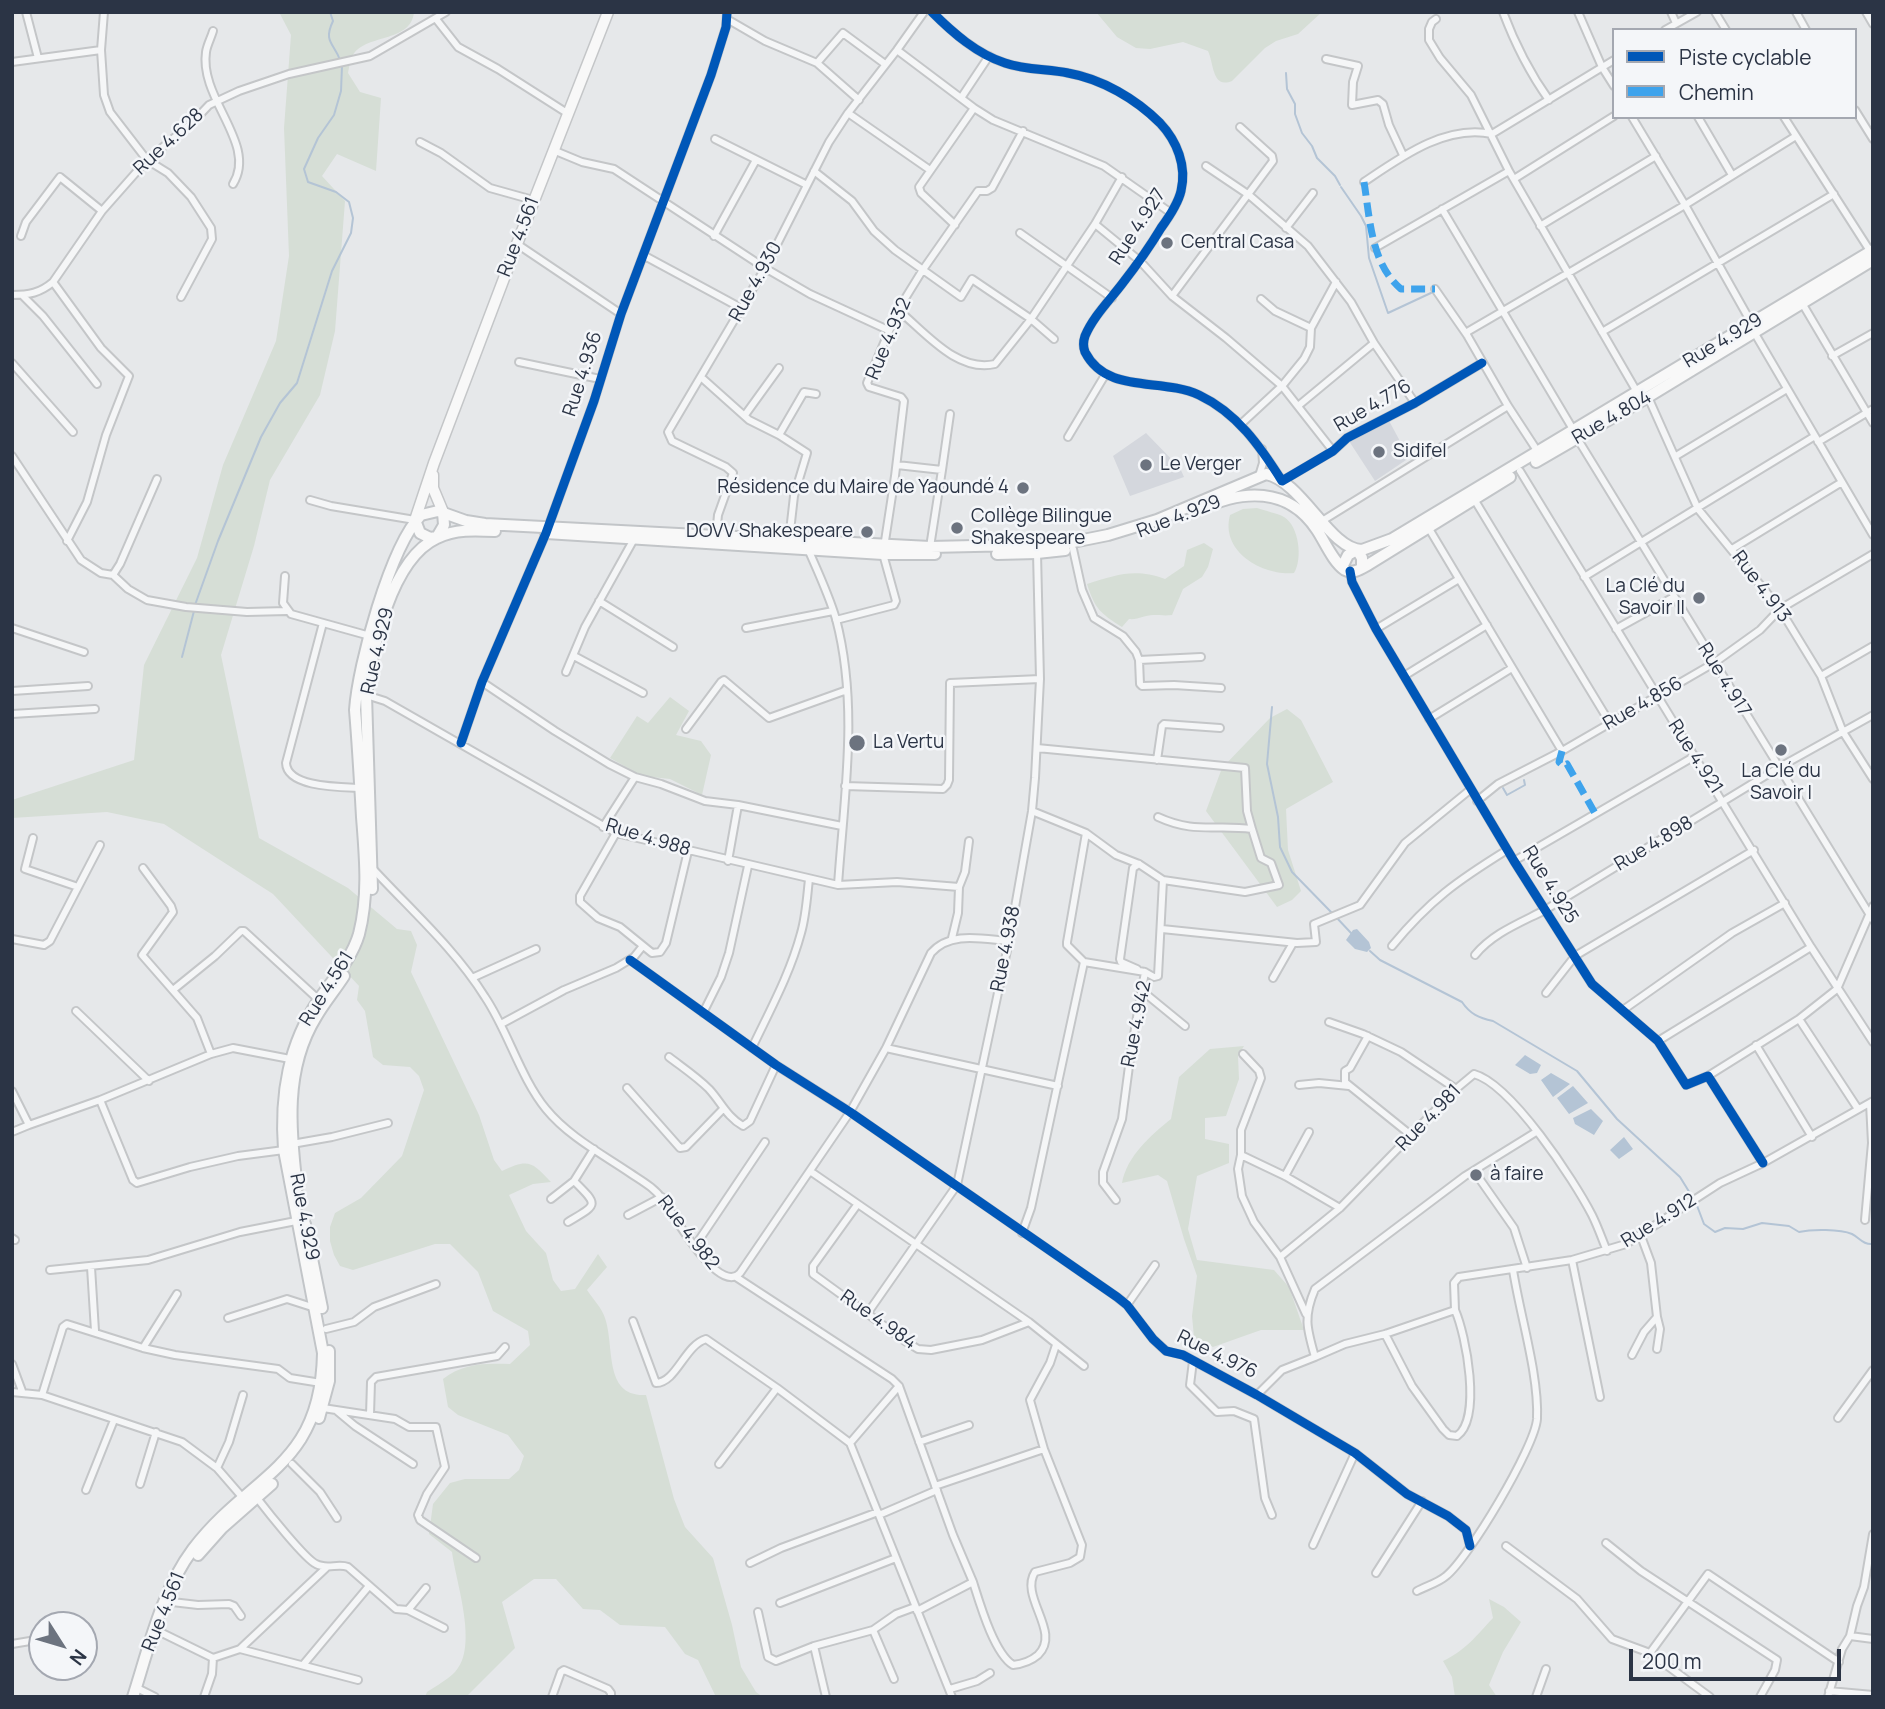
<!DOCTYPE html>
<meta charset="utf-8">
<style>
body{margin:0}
#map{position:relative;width:1885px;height:1709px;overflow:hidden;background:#e6e8ea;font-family:Manrope,sans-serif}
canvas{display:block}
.frame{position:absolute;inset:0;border:14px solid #2b3445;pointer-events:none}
.legend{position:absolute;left:1612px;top:28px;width:245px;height:91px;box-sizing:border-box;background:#f4f6f9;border:2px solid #a4a8b1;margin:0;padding:9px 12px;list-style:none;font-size:21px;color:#2b3445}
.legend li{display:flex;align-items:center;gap:14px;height:35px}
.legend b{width:35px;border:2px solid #a4a8b1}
.north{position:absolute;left:28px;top:1611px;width:70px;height:70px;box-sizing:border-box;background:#f4f6f9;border:2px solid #a4a8b1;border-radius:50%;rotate:127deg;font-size:19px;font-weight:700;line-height:28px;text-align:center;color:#2b3445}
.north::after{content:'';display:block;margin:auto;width:24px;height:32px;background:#6c737f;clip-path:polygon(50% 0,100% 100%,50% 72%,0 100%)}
.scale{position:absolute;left:1629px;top:1649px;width:212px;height:32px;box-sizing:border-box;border:4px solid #2b3445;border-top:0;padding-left:9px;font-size:21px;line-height:24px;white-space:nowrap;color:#2b3445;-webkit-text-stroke:5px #f4f6f9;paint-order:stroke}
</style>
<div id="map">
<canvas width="1885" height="1709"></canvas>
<div class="frame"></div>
<ul class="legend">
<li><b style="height:9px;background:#0057b8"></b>Piste cyclable</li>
<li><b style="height:9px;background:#3ea3ec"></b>Chemin</li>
</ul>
<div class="north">N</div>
<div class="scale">200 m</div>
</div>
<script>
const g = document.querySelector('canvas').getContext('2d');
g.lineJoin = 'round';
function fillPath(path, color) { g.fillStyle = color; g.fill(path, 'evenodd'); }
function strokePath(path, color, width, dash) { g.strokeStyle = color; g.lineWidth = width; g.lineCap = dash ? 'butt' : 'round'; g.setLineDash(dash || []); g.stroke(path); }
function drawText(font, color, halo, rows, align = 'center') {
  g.font = font + ' Manrope,sans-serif'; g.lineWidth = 5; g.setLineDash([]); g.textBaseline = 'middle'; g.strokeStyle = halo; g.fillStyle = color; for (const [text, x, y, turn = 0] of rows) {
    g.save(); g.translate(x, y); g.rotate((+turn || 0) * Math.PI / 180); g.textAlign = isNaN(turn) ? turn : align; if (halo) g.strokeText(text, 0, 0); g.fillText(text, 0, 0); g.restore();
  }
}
fillPath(new Path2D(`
 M1387,417L1409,458L1375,481L1347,438Z
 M1146,433L1180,468L1184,477L1130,496L1113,456Z`), '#d4d7dd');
fillPath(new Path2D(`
 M279,12H414C411,44 363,33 352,57C350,61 349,68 348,73L360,92L381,98L376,171L337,154L322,176L345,201L335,331L320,395L270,480L254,546L221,655L259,838L348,888L397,929L411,931L417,945L411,972L479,1115L494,1160L502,1171C529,1158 532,1162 551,1182L533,1184L509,1195L526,1231L546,1253L553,1280L561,1291L575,1289L598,1254L607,1267L587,1290C592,1298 602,1308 605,1318C615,1347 603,1397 646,1395L674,1499L685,1527L713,1558L732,1625L741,1667L756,1692L763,1697H716L698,1660L685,1654L665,1627L620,1625L600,1610L583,1609L556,1579H534L502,1602L515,1648L466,1697H425L427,1692C436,1686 447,1680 455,1672C479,1647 456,1583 452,1552L429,1534L433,1504L450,1483L465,1479H509L519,1470L524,1456L508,1435L458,1415L448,1407L443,1379C463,1363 485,1363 510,1364L530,1345L528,1331L493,1311L478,1272L450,1244H435L353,1270L340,1266L334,1255L330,1241V1227L335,1213L361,1198L402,1156L424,1090L419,1076L410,1067L383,1065L373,1057L365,1011L357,1000L359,986L273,894L164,824L107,812L12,818V800L134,760L144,665L197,558L223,465L276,341L289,256L284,128L291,35Z
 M1096,12H1322L1298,34L1276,41L1265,48L1232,81C1212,89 1214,64 1208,51L1183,42L1150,49L1136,48L1117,37Z
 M1257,508C1265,511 1277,513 1284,517C1299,526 1303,559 1294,573C1263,576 1220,552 1230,515L1243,509Z
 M1204,543L1213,549L1208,567L1202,577L1183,589L1172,615C1165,616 1160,615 1153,615C1145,615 1138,620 1129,619L1122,627C1100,613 1095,609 1087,584C1117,575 1134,568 1165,579L1184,566L1187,550Z
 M670,697L689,711L676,735L701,741L711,755L702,795L670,779L642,776L610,758L637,716L648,723Z
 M1287,709L1301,720L1333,782L1286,809L1288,850L1301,891L1292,900L1277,907L1206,811L1222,768L1270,718Z
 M1244,1046L1238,1056L1239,1079L1226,1116L1205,1118V1139L1229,1144V1163L1197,1176L1188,1229L1197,1260L1274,1270L1289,1287L1304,1330H1261L1213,1347L1194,1337L1192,1316L1197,1276L1184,1239L1167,1181L1158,1175L1122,1183C1127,1156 1151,1135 1171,1119L1179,1077L1210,1049Z
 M1489,1599L1504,1607L1521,1622L1503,1652L1489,1685L1497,1697H1455L1452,1677L1443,1661C1466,1650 1476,1636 1493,1618Z`), '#d6ded6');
fillPath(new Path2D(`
 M1357,929L1369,942L1371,948L1367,952L1355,949L1346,940L1353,930Z
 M1525,1055L1541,1065L1537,1073L1530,1074L1515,1065Z
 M1551,1073L1570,1084L1553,1097L1541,1080Z
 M1573,1086L1588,1103L1569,1114L1557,1098Z
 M1591,1109L1603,1121L1594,1135L1575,1124L1573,1118Z
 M1624,1137L1633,1149L1619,1159L1610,1150Z`), '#b4c4d5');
strokePath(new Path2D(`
 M330,12L333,21C323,42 334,43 340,60
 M1286,73L1287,89L1295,104V114L1302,133L1312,146L1317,158L1335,176L1340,185
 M1341,187L1361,216L1366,226L1369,258L1388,313L1433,292
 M195,605L218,541L261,437L280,403L297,383L332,271L351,233L353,218L349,202L336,192L308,182L304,169L318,138L334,115L341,91L342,66
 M182,657L194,611
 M1272,707L1267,764L1278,817L1280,847L1292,872L1332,913
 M1503,788L1507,795L1525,785L1524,780
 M1336,917L1351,933
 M1370,951L1380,960L1462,1002C1470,1014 1479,1018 1493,1021L1577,1071L1617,1119L1680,1177L1693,1198
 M1696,1203L1704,1224L1715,1232L1725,1228L1743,1229L1762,1223L1789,1226L1799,1232C1812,1229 1840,1229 1852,1234C1860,1238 1863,1245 1873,1244`), '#b4c4d5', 2);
const minor = new Path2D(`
 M26,12L38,58
 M104,12L101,50L104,95L110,112L147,160L168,173L191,197L211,228L212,239L181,297
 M932,12C953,33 977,54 1005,63C1025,70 1048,69 1068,73C1102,79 1136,99 1160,123C1177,141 1187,166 1181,191C1178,204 1169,217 1161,228C1149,248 1136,266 1122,284C1109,301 1093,317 1085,336C1083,342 1083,347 1085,352C1107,395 1161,377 1199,395C1237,413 1260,446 1282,481L1333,451L1347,438L1415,403L1482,363
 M1503,12C1515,44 1529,72 1549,100
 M1578,12L1602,67L1614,86
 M1671,12L1676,23
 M1715,12L1726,30
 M1796,12L1806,30
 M1866,12L1873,24
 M436,19L458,47L498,69L567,113
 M727,19L765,41L817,63L859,100
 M1436,19L1432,22L1429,29V40L1440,58L1471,95L1509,171L1637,392
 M1665,30L1697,12
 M213,31C211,38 207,45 206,52C199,99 258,144 233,184
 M897,50L974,108L993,120L1104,166L1171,213
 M1326,59L1358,66L1353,82L1352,105L1378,100L1383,104L1389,125L1403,155
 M12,62L101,50
 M817,63L843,33L885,64
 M961,98L989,56
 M1855,110L1873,139
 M848,113L930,170
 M1632,117L1685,205L1752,324
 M1698,117L1732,175
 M1784,117L1872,254
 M715,139L807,185
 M420,142L441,153L490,188L533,200
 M553,150L582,162L614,169L765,268L810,294L888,330
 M1206,166L1249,195L1308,246L1351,302L1374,343L1415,403
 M814,171L852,201L874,231L895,250L961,297L972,279L1031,319L1054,339
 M1514,179L1614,116
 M1364,182C1401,157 1446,124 1492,134L1614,60
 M1442,209L1574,431
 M1095,224L1140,261L1172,296L1226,338L1282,386L1333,451
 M955,225L921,193L919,187L974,108
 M1540,226L1656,156
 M1286,228L1313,193
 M1020,233L1112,298
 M21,236L26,222L60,177L102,211
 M714,236L756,160
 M517,244L621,314
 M1375,248L1509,171
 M643,255L741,308
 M53,282L101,348L129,376L106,435L87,502L67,541
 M1435,289L1467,335L1508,406L1538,452
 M12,295C29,295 40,293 53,282L102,211L147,160L192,123L209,105L239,91L289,74L370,56L446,12
 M22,295L43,316L97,384
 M1172,296L1273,161L1272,156L1240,127
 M1261,299L1275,311L1311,328
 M1802,303L1873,423
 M898,310C925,332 957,373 995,364L1031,319L1095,224L1122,177
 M1602,332L1834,194
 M1754,332L1873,535
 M1467,335V332L1685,205L1796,136
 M1832,356L1873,333
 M519,362L600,379
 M12,363L73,432
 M702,378L749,420L779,435L807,453L794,496L789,540
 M1648,397L1698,509L1780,609L1821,676L1843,732L1873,779
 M1298,406L1374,343
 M745,415L779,368
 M1241,424L1282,386L1304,359L1310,347L1311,328L1336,282
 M779,435L804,392L816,394
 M1068,437L1105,375
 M1577,438L1873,920
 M1818,442L1873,409
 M12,456L81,560L101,573L113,575L128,589L147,600L186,607L247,612L287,611
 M1676,456L1787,389
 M897,465L942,470L950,414
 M1520,471L1811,947L1873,1042
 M1259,476L1263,463L1262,449
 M1474,499L1610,723
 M310,500L331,506L415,520
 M1322,521L1508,406
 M1428,527L1562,751
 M716,536L718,515L733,473L726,467L672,441L668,432L765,268L829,142L848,113L897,50L924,12
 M930,547L942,470
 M808,549C818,572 829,595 836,619C859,706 844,797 838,885
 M1073,549L1082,590L1094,618L1123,636L1136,652L1139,660L1140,684L1142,686L1174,685L1221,688
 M1732,549L1842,482
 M1350,571L1352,582L1376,629L1404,676L1514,861L1592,984L1658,1041L1686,1085L1708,1076L1763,1163
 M113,575L120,564L157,479
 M285,576L283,603L291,614L370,636
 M1584,577L1815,436
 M599,601L673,647
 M836,620L894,605L896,601L883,554L895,476L904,401L901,397L869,387L867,383L898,310L922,271L978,191H987L992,188L1023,131
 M323,623L286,763C287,788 342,787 361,788
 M12,628L84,652
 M746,628L833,611
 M1376,629L1459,579
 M1616,629L1674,597
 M574,656L643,693
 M1139,660L1201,657
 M566,672L585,627L634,539
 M1404,676L1487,625
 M1821,676L1873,646
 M482,682L555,731L609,764L635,777L661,784L705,801L738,805L842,826
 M12,691L88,686
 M366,695L385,701L616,833L838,885L897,882L959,887
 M12,714L95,709
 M1429,719L1512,668
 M686,729L721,682L724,680L769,718L847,690
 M461,743L482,682L546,533L594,401L621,314L711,75L726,27L727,12
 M1037,748L1245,768L1247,811L1252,829
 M1157,760L1162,726L1164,724L1220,728
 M845,786L943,789L947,785L949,780L950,683L1040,679
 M1477,801L1498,784L1562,751L1714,663L1760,630L1780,609L1873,554
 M1032,811L1086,833L1116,855L1139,864L1163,880L1158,976L1154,977L1145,972L1131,1051L1122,1119L1103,1172V1183L1116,1200
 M1158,817C1195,834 1215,824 1252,829L1261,858L1271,863L1279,885L1245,892L1163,880
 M603,827L635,777
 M616,833L580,896V902L598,918L620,927L652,953L660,952L666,943L688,851
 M33,838L25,869L78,887
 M728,861L738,805
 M1514,861L1695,756
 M143,868L171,906L173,912L142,955L197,1018L211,1054
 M373,869C411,910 455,949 485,997C508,1031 520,1077 546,1109C568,1136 602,1154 630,1173C642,1181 655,1188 663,1200C674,1215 719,1296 740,1273L850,1112L886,1048L931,953C950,931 982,939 1009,941
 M1162,929L1297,943L1316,942L1314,924L1360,905L1405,843L1471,789
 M952,938L958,913L959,887L965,872L969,841
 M12,939L44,945L50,941L100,845
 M1392,946C1430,900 1457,881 1507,850
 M1475,955C1493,933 1520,923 1545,910L1778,768L1873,715
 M630,960L776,1065L850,1112L1117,1297L1127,1305L1153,1339L1166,1351L1183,1355L1257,1395L1355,1453L1407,1494L1448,1516L1466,1530L1470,1546
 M1084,962L1067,945V942L1086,833
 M1137,969L1121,962L1120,959L1133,868L1139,864
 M472,978L536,949
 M1273,978L1293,943
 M173,990L215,956L241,931H244L319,1000
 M1141,990L1185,1026
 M1546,993L1575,956L1754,850
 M1623,1010L1732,933L1785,903
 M76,1011L149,1081
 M703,1013L721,977L729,953L748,866
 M1799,1019L1858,1109
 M1329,1022L1363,1034L1401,1052L1456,1089
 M501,1024L564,990L616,968L634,957L642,947
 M1368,1036L1350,1068L1345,1071V1082L1412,1136
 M1658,1041L1811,947
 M1756,1045L1812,1137
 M752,1048C770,1010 790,974 801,933C806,916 807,897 809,879
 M886,1048L1058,1086
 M1243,1054L1259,1071L1261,1078L1241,1130V1155L1238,1169L1242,1196L1254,1222L1280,1257L1306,1314
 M669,1057C682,1067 697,1077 709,1089C721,1102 727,1117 743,1126L750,1121L776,1065
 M1708,1076L1799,1019L1837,989L1873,906
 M1299,1085L1319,1083L1349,1086
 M627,1088L680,1148L686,1147L723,1109
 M12,1091L29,1125L12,1132
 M100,1100L133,1180L137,1183L190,1167L238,1156L284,1150
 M29,1125L100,1100L211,1054L233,1048L290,1059
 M292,1144L332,1137L388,1123
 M1241,1155L1285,1176L1340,1208
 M810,1171L1029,1322L982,1340L931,1350L918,1349L905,1341L813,1274V1266L857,1205
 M1474,1171L1514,1228L1527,1268
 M1285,1176L1309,1132
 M551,1199L574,1181L594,1149
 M628,1215L662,1197
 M1865,1220L1872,1143L1870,1103
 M568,1222C598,1204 599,1206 574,1181
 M1022,1233L1031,1208L1084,962L1145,972
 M12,1238L15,1240
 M695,1246L765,1142
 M1280,1257L1340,1208L1456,1089L1474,1074C1511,1084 1574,1180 1592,1215C1598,1227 1602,1239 1607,1251
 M1572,1260L1600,1397
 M91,1267L95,1331
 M50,1270L148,1260L240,1232L296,1221
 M736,1277L892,1379L899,1386L953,1535L973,1582L917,1611
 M1127,1305L1155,1265
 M867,1314L957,1185L1009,941L1032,811L1035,778L1040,679L1037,553
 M228,1318L287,1299L315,1308
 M633,1321L656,1383C676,1383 685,1345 706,1339L777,1388L850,1443L952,1697
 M1029,1322L1084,1366
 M326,1329L354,1322L374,1307L436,1284
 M1385,1334L1412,1386L1443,1429L1449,1435L1457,1436C1482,1418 1466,1335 1455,1310
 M143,1348L177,1294
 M1657,1349L1660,1329L1657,1317
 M1632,1355L1644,1332L1657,1317L1651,1263L1641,1236
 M1315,1357L1345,1344L1385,1334L1455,1310L1454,1283L1459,1277L1572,1260L1626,1244L1720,1183L1763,1163L1873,1101
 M1193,1361L1190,1385L1217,1412L1234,1411L1254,1419L1265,1498L1272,1515
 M12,1364L22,1391
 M12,1392L42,1395L182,1442L217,1468L243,1498
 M42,1395L63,1327L67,1324L143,1348L175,1355L278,1369L290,1378L321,1383
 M1257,1395L1282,1370L1315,1357C1307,1329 1303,1317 1315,1289L1465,1176L1536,1132
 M323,1408L395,1419L409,1427H436L445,1467L427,1494L418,1515L420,1520L476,1558
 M337,1411L355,1426L413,1464
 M370,1415L371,1382L376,1377L497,1356L505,1347
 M1838,1418L1873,1370
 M919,1442L969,1425
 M850,1443L899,1386
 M292,1464L320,1492L337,1518
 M719,1464L777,1388
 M217,1468L229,1442L243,1395
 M140,1484L156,1432
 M935,1486L1044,1449
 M86,1490L114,1420
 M257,1498C267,1511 305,1559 316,1564C327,1570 338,1563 348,1567L396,1609L408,1610L426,1588
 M879,1515L937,1490
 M1606,1543L1641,1571L1777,1660L1775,1670L1760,1697
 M1313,1545L1355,1453
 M1506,1546L1577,1599L1612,1639L1650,1653L1710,1697
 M750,1563L781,1548L878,1512
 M1376,1573L1422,1501
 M973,1582C980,1604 994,1653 1013,1665C1022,1664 1031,1661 1038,1655C1062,1632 1019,1597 1035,1572L1070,1563L1080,1557L1082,1545L1044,1449L1030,1400L1050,1363L1056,1345
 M1417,1591C1426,1586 1438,1583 1446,1576C1468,1559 1535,1447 1537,1419C1539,1375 1520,1315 1513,1270
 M172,1602L198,1605L229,1604L234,1606L241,1616
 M780,1603L896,1558
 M408,1610L444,1628
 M758,1612L768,1657L776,1661L814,1646L873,1630L896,1614L915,1607
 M873,1630L894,1679
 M160,1632L213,1658
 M1850,1636L1873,1639
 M12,1644L42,1639
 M814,1646L826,1697
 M240,1649L358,1680
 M1650,1653L1708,1574L1839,1662
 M303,1665L369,1586
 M950,1689L977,1681L990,1673
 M141,1690L155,1697
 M1829,1691L1873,1695
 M204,1697L212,1674L213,1658L240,1649L327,1567
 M552,1697L561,1672L564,1670L608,1689L611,1693V1697
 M1536,1697L1546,1669
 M1828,1697L1842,1649L1850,1636L1857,1606L1864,1587L1873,1534`);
const secondary = new Path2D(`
 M433,475V488L443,512
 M415,520L434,463L517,244L608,12`);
const primary = new Path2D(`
 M1536,462L1648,397L1873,260
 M1200,509C1242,490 1288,486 1317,530C1325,542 1333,562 1345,570C1352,574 1359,570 1366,566L1510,477
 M415,520L420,533L430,538L437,537L444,525L443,512
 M546,533L883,554H935
 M997,554L1037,553L1065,550
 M1342,567L1348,555L1357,550L1362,558V568
 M372,889L366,695C372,649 391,559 437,538C455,529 475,530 495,531
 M297,1188C290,1130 284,1069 316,1017C324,1003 335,990 344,976
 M305,1224L322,1308
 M319,1418L329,1381V1351
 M198,1555L222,1528L272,1484
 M133,1697C149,1647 161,1592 193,1549C251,1473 321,1468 323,1353L284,1150C280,1095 288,1044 320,998C334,978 352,958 359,934C369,895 365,856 362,817C360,781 358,746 355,710C358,665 390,547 421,515L438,511L466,521L485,524L930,547L1063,544L1108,535L1157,520L1266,474C1302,481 1330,550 1362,550L1392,539L1873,250`);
strokePath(minor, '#c4c6c8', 10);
strokePath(secondary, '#c4c6c8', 13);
strokePath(primary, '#c2c5c8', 14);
strokePath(minor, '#f5f6f7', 6);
strokePath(secondary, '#f8f8f8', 10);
strokePath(primary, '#f8f8f8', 10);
strokePath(new Path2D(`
 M1364,182C1370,219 1371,264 1401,289H1435
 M1562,751L1559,762L1563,766L1567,764L1596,815`), '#3ea3ec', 7, [14, 7]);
strokePath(new Path2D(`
 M932,12C953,33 977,54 1005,63C1025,70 1048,69 1068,73C1102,79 1136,99 1160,123C1177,141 1187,166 1181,191C1178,204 1169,217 1161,228C1149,248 1136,266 1122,284C1109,301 1093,317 1085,336C1083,342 1083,347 1085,352C1107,395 1161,377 1199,395C1237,413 1260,446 1282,481L1333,451L1347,438L1415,403L1482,363
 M1350,571L1352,582L1376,629L1404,676L1514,861L1592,984L1658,1041L1686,1085L1708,1076L1763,1163
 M461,743L482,682L546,533L594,401L621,314L711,75L726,27L727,12
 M630,960L776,1065L850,1112L1117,1297L1127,1305L1153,1339L1166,1351L1183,1355L1257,1395L1355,1453L1407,1494L1448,1516L1466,1530L1470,1546`), '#0057b8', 9);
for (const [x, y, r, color] of [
 [1167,243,7,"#6c737f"],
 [1379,452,7,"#6c737f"],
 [1146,465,7,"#6c737f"],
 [1023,488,7,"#6c737f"],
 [957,528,7,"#6c737f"],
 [867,532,7,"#6c737f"],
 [1699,598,7,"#6c737f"],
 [857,743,9,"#6c737f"],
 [1781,750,7,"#6c737f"],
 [1476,1175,7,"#6c737f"]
]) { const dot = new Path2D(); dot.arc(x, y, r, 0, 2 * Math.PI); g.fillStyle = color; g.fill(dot); strokePath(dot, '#f4f6f9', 2.5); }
drawText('19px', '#2b3445', '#f4f6f9', [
 ["Rue 4.628",169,142,-43],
 ["Rue 4.927",1138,227,-57],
 ["Rue 4.561",519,237,-69],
 ["Rue 4.930",756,282,-61],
 ["Rue 4.932",889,339,-67],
 ["Rue 4.929",1723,341,-31],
 ["Rue 4.936",583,374,-72],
 ["Rue 4.776",1373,406,-30],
 ["Rue 4.804",1612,418,-30],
 ["Rue 4.929",1179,517,-21],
 ["Rue 4.913",1761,587,53],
 ["Rue 4.929",378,651,-77],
 ["Rue 4.917",1724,680,58],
 ["Rue 4.856",1643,704,-30],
 ["Rue 4.921",1695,757,57],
 ["Rue 4.988",648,838,17],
 ["Rue 4.898",1654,844,-31],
 ["Rue 4.925",1550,885,58],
 ["Rue 4.938",1006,949,-79],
 ["Rue 4.561",327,989,-58],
 ["Rue 4.942",1137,1024,-79],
 ["Rue 4.981",1429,1118,-46],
 ["Rue 4.929",304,1217,79],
 ["Rue 4.912",1659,1221,-32],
 ["Rue 4.982",688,1233,52],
 ["Rue 4.984",878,1320,35],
 ["Rue 4.976",1217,1355,26],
 ["Rue 4.561",164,1612,-68]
]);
drawText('19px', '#2b3445', '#f4f6f9', [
 ["Central Casa",1181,243],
 ["Sidifel",1393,452],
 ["Le Verger",1160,465],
 ["Résidence du Maire de Yaoundé 4",1009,488,"right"],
 ["Collège Bilingue",971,517],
 ["Shakespeare",971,539],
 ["DOVV Shakespeare",853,532,"right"],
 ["La Clé du",1685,587,"right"],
 ["Savoir II",1685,609,"right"],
 ["La Vertu",873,743],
 ["La Clé du",1781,772,"center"],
 ["Savoir I",1781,794,"center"],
 ["à faire",1490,1175]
], 'left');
</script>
